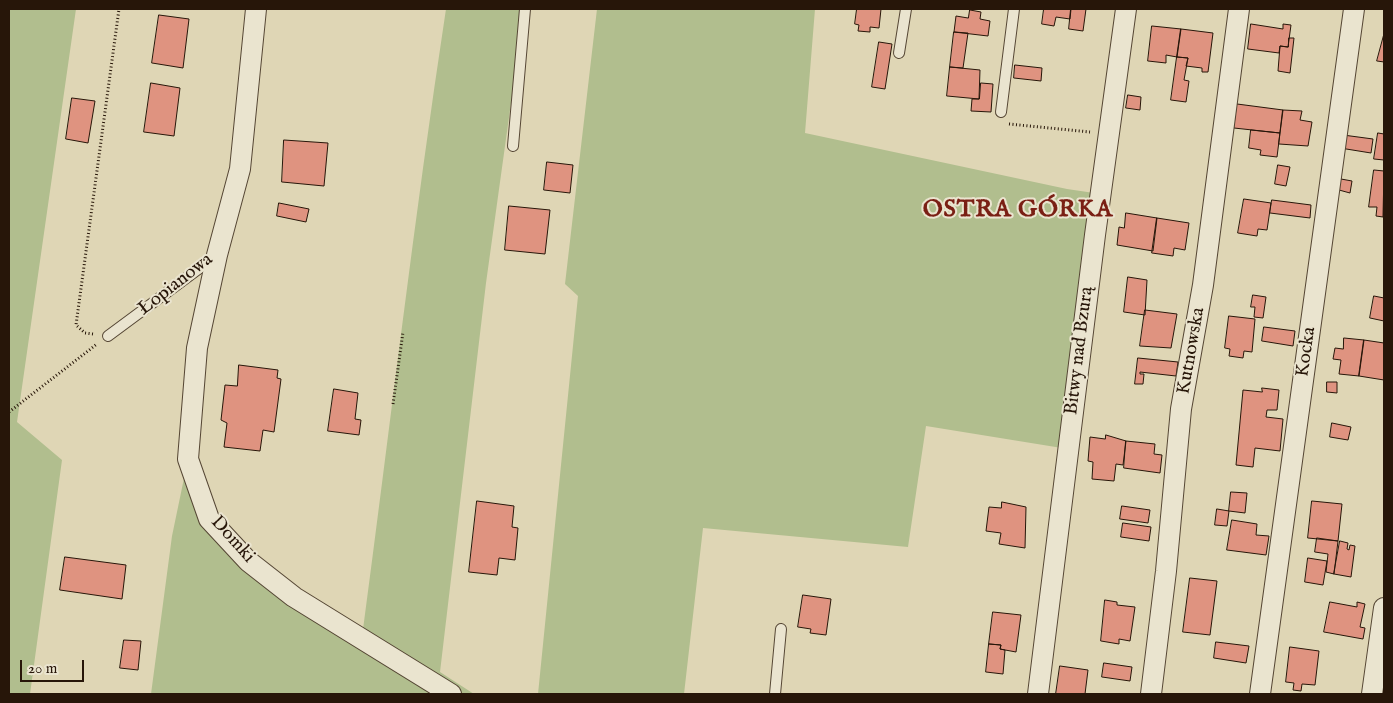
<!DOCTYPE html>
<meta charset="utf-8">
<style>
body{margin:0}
#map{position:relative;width:1393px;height:703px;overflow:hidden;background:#dfd6b5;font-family:"IM FELL English",serif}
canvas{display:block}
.frame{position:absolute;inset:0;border:10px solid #271609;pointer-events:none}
.scale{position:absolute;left:20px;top:660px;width:64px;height:22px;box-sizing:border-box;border:2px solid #271609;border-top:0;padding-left:6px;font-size:15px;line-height:18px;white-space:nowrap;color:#271609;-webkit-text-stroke:4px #eae4cf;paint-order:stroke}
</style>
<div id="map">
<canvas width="1393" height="703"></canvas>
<div class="frame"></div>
<div class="scale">20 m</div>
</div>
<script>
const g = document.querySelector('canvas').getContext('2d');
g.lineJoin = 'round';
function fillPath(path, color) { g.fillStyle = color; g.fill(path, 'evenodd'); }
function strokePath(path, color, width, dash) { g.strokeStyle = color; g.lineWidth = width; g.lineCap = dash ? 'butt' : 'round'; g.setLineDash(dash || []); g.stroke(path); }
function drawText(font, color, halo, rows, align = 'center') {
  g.font = font + ' "IM FELL English",serif'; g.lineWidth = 4; g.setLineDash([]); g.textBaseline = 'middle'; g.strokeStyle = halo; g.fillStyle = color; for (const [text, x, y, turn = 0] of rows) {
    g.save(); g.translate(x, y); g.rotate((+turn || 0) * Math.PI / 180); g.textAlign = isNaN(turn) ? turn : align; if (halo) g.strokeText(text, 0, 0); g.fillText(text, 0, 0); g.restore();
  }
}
fillPath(new Path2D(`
 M9,9H76L17,422L62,460L30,694H9Z
 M446,9H524L486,283L440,672L474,694H151L172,536L188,459L209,519L362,637C390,428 414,218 446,9Z
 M597,9H815L805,133L1067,189L1101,194L1068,449L926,426L908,547L703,528L684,694H538L578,296L565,284Z`), '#b1be8e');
const building = new Path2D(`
 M857,9H881L879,28L870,27V32L858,31L859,25L855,24Z
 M1044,9H1071L1070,19L1056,17L1054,26L1042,24Z
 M1071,9H1086L1083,31L1069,29Z
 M970,10L981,12L980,19L990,21L988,36L954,32L956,16L968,18Z
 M159,15L189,19L183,68L152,63Z
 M1251,24L1283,29V24L1291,25L1288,47L1280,46L1279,53L1248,49Z
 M1152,26L1181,29L1177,57L1166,55V63L1148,61Z
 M1181,29L1213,33L1208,72H1202V68L1186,66L1188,58L1177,57Z
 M954,32L968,33L963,68L950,67Z
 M1384,34V62L1377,61Z
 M1289,38H1294L1290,73L1278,71L1280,46L1288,47Z
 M879,42L892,44L885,89L872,87Z
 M1177,57L1188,58L1184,80L1189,81L1186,102L1171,100Z
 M1015,65L1042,68L1041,81L1014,78Z
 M950,67L980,70L979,99L947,96Z
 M151,83L180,88L174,136L144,132Z
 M981,83L993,84L991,112L971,111L972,99H979Z
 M1128,95L1141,97L1140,110L1126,108Z
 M72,98L95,101L88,143L66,139Z
 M1237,104L1283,110L1280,133L1234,128Z
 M1283,110L1302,111L1300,120L1312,122L1308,146L1279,144Z
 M1251,130L1280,133L1277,157L1260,155L1261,150L1249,148Z
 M1378,133L1384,134V160L1374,159Z
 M1343,135L1373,139L1371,153L1340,148Z
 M284,140L328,143L324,186L282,182Z
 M547,162L573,165L570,193L544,190Z
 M1278,165L1290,167L1286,186L1275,184Z
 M1374,170L1384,171L1383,217L1376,216L1377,207H1369Z
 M1341,179L1352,181L1350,193L1339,190Z
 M1244,199L1271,203L1267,230L1258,229L1257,236L1238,233Z
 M1272,200L1311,205L1310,218L1270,213Z
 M279,203L309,209L306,222L277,216Z
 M509,206L550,210L545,254L505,250Z
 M1126,213L1157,218L1153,251L1117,245L1119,227L1124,228Z
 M1157,218L1189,223L1185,250L1174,248L1173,256L1152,253Z
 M1128,277L1147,280L1145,315L1124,312Z
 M1253,295L1266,297L1263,318L1254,317L1255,307H1251Z
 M1374,296L1384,298V321L1370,318Z
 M1145,310L1177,314L1171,348L1140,346Z
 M1229,316L1255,319L1252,352L1244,351L1243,358L1229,356L1230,349L1225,348Z
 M1264,327L1295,331L1293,346L1262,341Z
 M1344,338L1364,340L1359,376L1339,374L1341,360L1333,359L1335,348L1343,349Z
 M1364,340L1384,343V380L1359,376Z
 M1138,358L1178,362L1176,376L1140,372V374H1144L1143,384H1135Z
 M239,365L278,370L277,378L281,379L274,432L263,430L260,451L224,447L227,423L221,420L225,385L237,386Z
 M1327,382H1337V393L1327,392Z
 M1262,388L1279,390L1277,410H1267L1266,417L1283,419L1280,451L1255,448L1253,467L1236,465L1243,390L1262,392Z
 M334,389L358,393L355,419L361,420L359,435L328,431Z
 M1332,423L1351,427L1348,440L1330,437Z
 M1106,435L1126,441L1123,465L1116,464L1114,481L1092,479L1093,462L1088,461L1090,437L1105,439Z
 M1126,441L1155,444L1154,454L1162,455L1160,473L1124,468Z
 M1231,492L1247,493L1245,513L1229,511Z
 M477,501L514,506L512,527L518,528L515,560L499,558L497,575L469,572Z
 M1312,501L1342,504L1338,541L1308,538Z
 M1002,502L1026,507L1025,548L999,544L1001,533L986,531L989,507L1001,508Z
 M1122,506L1150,510L1148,523L1120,519Z
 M1217,509L1229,511L1227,526L1215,525Z
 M1232,520L1257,524L1256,535L1269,536L1266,555L1227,550Z
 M1123,523L1151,527L1149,541L1121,537Z
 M1317,538L1338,541L1334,574L1326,572L1328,554L1315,552Z
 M1340,541L1348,543L1347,549L1349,550L1350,545L1355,546L1351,577L1334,574Z
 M65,557L126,565L122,599L60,590Z
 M1308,558L1327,561L1323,585L1305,582Z
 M1190,578L1217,581L1210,635L1183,632Z
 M803,595L831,599L826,635L810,633L811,629L798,627Z
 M1105,600L1117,602V605L1135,607L1130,641L1119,639V644L1101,641Z
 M1330,602L1357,607V602L1365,604L1360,627L1365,628L1363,639L1324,632Z
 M993,612L1021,615L1016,652L1000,649L1001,645L989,644Z
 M124,640L141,641L138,670L120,668Z
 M1216,642L1249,646L1246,663L1214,658Z
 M989,644L1001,645L1000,649L1005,650L1003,674L986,672Z
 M1290,647L1319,651L1315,685L1302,684L1301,691L1293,690L1294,683L1286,682Z
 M1104,663L1132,667L1130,681L1102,677Z
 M1060,666L1088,670L1085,694H1056Z`);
fillPath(building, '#df9380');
strokePath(building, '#271609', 1);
const service = new Path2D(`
 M899,53L906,9
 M1001,112L1014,9
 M513,146L525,9
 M108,336L216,256
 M775,694L781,629`);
const minor = new Path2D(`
 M256,9L240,169L217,255L197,348L188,459L209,519L248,561L294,597L451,694
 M1038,694L1095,235L1126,9
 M1151,694L1166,571L1181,409L1203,285L1239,9
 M1260,694L1354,9
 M1372,694L1384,608`);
strokePath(service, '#554634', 12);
strokePath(minor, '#554634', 22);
strokePath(new Path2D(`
 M1009,124L1090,132
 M93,334L85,333L76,325L119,9
 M393,404L403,332
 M9,412L97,344`), '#271609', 3, [1, 2.5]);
strokePath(service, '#eae4cf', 10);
strokePath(minor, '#eae4cf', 20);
drawText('19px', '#271609', '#eae4cf', [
 ["Łopianowa",176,285,-38],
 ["Bitwy nad Bzurą",1080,351,-83],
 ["Kutnowska",1192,351,-80],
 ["Kocka",1307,352,-82],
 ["Domki",232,540,48]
]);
g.letterSpacing = '1px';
drawText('bold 24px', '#7a1f14', '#eae4cf', [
 ["OSTRA GÓRKA",1018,211]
]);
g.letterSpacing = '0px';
</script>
